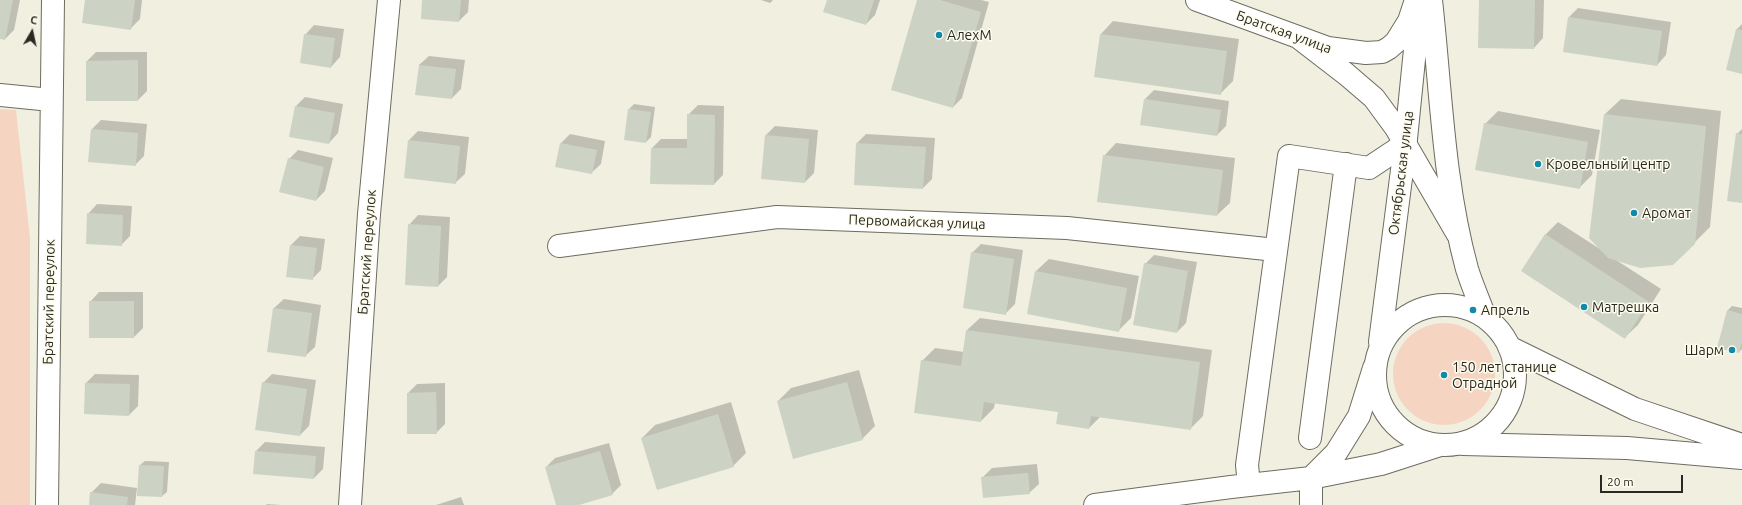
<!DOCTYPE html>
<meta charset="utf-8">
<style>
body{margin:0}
#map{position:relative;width:1742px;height:505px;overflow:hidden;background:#f0efe0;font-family:Ubuntu,sans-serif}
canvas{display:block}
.north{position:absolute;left:12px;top:12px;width:40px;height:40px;-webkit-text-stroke:3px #fefced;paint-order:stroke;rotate:9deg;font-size:11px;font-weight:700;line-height:16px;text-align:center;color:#292823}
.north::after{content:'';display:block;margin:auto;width:14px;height:18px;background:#292823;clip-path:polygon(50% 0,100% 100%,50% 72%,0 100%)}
.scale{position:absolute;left:1600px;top:475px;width:83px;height:18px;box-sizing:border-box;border:2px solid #292823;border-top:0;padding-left:5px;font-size:12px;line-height:14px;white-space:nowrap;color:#292823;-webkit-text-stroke:3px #fefced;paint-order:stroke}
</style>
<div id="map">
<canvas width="1742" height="505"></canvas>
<div class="north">С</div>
<div class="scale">20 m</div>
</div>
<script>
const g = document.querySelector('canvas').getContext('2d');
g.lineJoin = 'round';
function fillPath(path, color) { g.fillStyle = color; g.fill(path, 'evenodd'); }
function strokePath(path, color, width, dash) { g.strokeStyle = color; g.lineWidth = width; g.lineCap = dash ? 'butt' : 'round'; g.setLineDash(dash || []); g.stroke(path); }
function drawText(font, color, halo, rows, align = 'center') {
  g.font = font + ' Ubuntu,sans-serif'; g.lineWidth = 3; g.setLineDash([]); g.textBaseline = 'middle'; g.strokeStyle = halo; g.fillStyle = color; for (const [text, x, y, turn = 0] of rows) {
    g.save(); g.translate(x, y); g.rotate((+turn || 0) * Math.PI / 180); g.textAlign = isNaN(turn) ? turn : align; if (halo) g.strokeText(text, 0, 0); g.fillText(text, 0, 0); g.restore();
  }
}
fillPath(new Path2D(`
 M0,109L16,110L30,238V505H0Z
 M1393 374a51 51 0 1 1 102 0a51 51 0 1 1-102 0Z`), '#f5d5c2');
fillPath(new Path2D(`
 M0,0H20L14,30L5,39L0,38Z
 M86,0H142L140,19L130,29Z
 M423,0H469L468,12L459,21Z
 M761,0H773L770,3Z
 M828,0H880L875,15L866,24Z
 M918,0H981L989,2L962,98L953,107Z
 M1480,0H1544L1543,38L1534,48Z
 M1578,8L1671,22L1666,55L1657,65L1569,17Z
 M1113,21L1239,39L1233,81L1220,94L1101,34Z
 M1742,24V73L1727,69L1737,29Z
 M314,25L344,29L340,57L331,67L305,35Z
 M96,52H147V91L138,100L87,61Z
 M429,56L465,60L461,89L452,98L419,65Z
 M1154,90L1229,101L1226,126L1217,135L1145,99Z
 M305,97L343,104L338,133L329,143L296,106Z
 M1621,99L1721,111L1710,227L1694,243L1616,260L1661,289L1638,325L1625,337L1545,235L1558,222L1600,249L1590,238L1605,114Z
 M634,104L655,107L651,137L646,142L625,139L629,109Z
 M698,105L724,106L723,175L714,184L652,148L661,139H688V115Z
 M1498,111L1600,130L1592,175L1579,188L1485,124Z
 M101,120L147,124L144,156L135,165L92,129Z
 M775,126L818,130L814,173L805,182L766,135Z
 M1742,129V202L1737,134Z
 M418,131L469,137L465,174L455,183L409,140Z
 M570,134L605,141L601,164L591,173L561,143Z
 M866,134L935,138L932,179L923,188L857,143Z
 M1116,143L1235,158L1230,203L1217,215L1104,156Z
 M298,150L333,158L325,191L316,200L289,159Z
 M97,204L132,206L130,236L121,245L88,214Z
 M418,215L450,217L447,277L438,286L406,284L409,225Z
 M300,236L325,239L321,270L312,279L291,245Z
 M981,244L1023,250L1015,304L1005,314L972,253Z
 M1154,255L1197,262L1186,323L1177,332L1145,264Z
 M1049,259L1139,276L1131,318L1118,331L1036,271Z
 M99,292H143V328L134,337L90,302Z
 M284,299L321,305L315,347L305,356L274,308Z
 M1732,306L1742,308V349L1739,352L1728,310Z
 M980,318L1212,350L1203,416L1190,429L1100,417L1089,428L1059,411L995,402L994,408L981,421L922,361L935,348L964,352L967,330Z
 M859,370L875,426L862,439L778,401L791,388Z
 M95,374L139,375L138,406L129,415L86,383Z
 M272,374L316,380L309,426L300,435L263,383Z
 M445,383V424L436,433L408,393L417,384Z
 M731,402L746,453L733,466L642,438L655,425Z
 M265,442L325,447L323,469L314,478L256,451Z
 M609,443L621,485L612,494L576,505H557L546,467L555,458Z
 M145,461L169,462L167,492L162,496L138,495L140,465Z
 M1037,464L1039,484L1029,493L982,478L992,468Z
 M101,483L137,488L135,505H90L91,493Z
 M461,497L464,505H436Z
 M267,504L281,505H266Z`), '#0003');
fillPath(new Path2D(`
 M0,0H13L5,40L0,39Z
 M85,0H135L131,30L82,23Z
 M422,0H461L459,22L421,19Z
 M827,0H874L866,25L823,12Z
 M917,0H940L981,12L953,108L891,90Z
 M1479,0H1535L1534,49L1478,48Z
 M1568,17L1662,31L1657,66L1563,52Z
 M1736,29L1742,30V74L1726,70Z
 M304,34L335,38L331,68L300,63Z
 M1100,34L1227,51L1221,95L1094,77Z
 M138,60V101H86V61Z
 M419,65L456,69L452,99L415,95Z
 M1144,99L1221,110L1217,136L1140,125Z
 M295,106L335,113L329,144L289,137Z
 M628,109L651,112L646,143L624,140Z
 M687,114L715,115L714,185L650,184L651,148H687Z
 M1604,114L1706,126L1695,244L1673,265L1640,268L1608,258L1589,238Z
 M1484,123L1588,142L1580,189L1475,170Z
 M91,129L138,133L136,166L88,162Z
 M1736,133L1742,134V203L1727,201Z
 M765,135L809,139L805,183L761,179Z
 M408,140L460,146L456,184L404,178Z
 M560,143L597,150L592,174L555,167Z
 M856,143L926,147L923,189L854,185Z
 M1103,155L1223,170L1217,216L1097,202Z
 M288,158L324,167L316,201L279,192Z
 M87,213L123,215L122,246L86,244Z
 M408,224L441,226L438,287L405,285Z
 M1545,234L1649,302L1625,339L1521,271Z
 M290,245L317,248L313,280L286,277Z
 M971,252L1014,259L1006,315L963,308Z
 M1144,263L1188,271L1177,333L1133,325Z
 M1035,271L1127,288L1119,332L1027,314Z
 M89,301H134V338H89Z
 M273,308L312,313L306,357L267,352Z
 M1727,310L1742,314V343L1739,353L1717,348Z
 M966,330L1200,362L1191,430L1091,416L1089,429L1056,424L1058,412L984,402L981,422L914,413L921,360L961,366Z
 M262,382L307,389L300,436L255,430Z
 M847,382L863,440L793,459L777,401Z
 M85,383L130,384L129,416L84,414Z
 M436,392L437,434H407V393Z
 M718,414L734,467L657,490L641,438Z
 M255,451L316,456L314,479L253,474Z
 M600,451L613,495L579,505H556L545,467Z
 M139,465L164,466L162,497L137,496Z
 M1028,473L1030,494L983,498L981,477Z
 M90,492L128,497L127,505H89Z`), '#ccd3c5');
const minor = new Path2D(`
 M1197,0L1328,48L1366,53L1382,52L1389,48L1396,42L1409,21L1416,0
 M1298,37L1346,74L1374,98L1396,128L1457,233
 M0,95L51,100
 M559,246L777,217L1067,228L1276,250
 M1310,438L1346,164
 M1311,478L1336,453L1359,416L1374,368
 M1249,485L1247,465L1289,156L1369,168L1405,144
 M47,505L53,0
 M350,505L369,214L389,0
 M1095,505L1231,487L1311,478L1381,464L1440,445
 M1311,505V478`);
const tertiary = new Path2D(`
 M1431,0C1441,90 1443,181 1467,269C1472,285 1479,301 1485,317
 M1375 375a70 70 0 1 1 140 0a70 70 0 1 1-140 0Z
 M1380,342L1406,139L1420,0
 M1509,347L1635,409L1742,445
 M1463,444L1627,448L1742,458`);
strokePath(minor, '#6d6c5f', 24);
strokePath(tertiary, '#6d6c5f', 24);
strokePath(minor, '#fff', 22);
strokePath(tertiary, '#fff', 22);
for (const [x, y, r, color] of [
 [939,35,4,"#0f89ac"],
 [1538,164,4,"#0f89ac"],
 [1634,213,4,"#0f89ac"],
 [1584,307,4,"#0f89ac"],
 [1473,310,4,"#0f89ac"],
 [1732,350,4,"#0f89ac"],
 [1444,375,4,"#0f89ac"]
]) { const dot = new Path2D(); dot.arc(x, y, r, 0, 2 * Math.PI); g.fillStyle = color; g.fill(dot); strokePath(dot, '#fefced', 1.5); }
drawText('14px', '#292823', '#fefced', [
 ["Братская улица",1284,32,20],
 ["Октябрьская улица",1401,173,-83],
 ["Первомайская улица",917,222,2],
 ["Братский переулок",367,252,-86],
 ["Братский переулок",49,302,-89]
]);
drawText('14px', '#292823', '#fefced', [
 ["АлехМ",947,35],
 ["Кровельный центр",1546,164],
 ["Аромат",1642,213],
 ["Матрешка",1592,307],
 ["Апрель",1481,310],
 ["Шарм",1724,350,"right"],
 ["150 лет станице",1452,367],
 ["Отрадной",1452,383]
], 'left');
</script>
